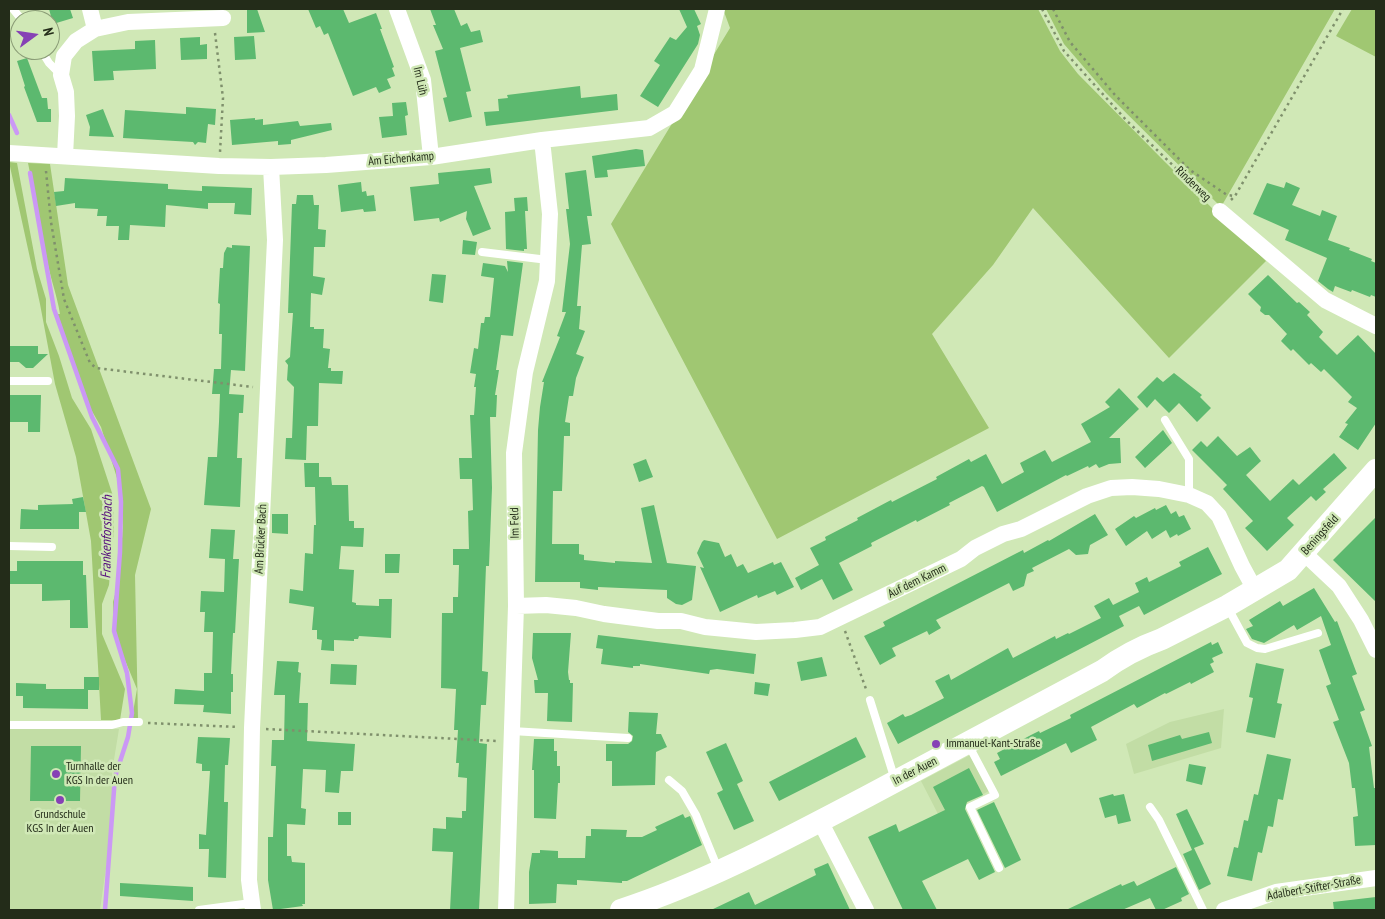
<!DOCTYPE html>
<meta charset="utf-8">
<style>
body{margin:0}
#map{position:relative;width:1385px;height:919px;overflow:hidden;background:#d0e8b6;font-family:"PT Sans Narrow",sans-serif}
canvas{display:block}
.frame{position:absolute;inset:0;border:10px solid #232c19;pointer-events:none}
.north{position:absolute;left:10px;top:10px;width:50px;height:50px;box-sizing:border-box;background:#d0e8b6;border:1px solid #8b9d77;border-radius:50%;rotate:76deg;font-size:14px;font-weight:700;line-height:20px;text-align:center;color:#232c19}
.north::after{content:'';display:block;margin:auto;width:18px;height:22px;background:#8641b5;clip-path:polygon(50% 0,100% 100%,50% 72%,0 100%)}
</style>
<div id="map">
<canvas width="1385" height="919"></canvas>
<div class="frame"></div>
<div class="north">N</div>
</div>
<script>
const g = document.querySelector('canvas').getContext('2d');
g.lineJoin = 'round';
function fillPath(path, color) { g.fillStyle = color; g.fill(path, 'evenodd'); }
function strokePath(path, color, width, dash) { g.strokeStyle = color; g.lineWidth = width; g.lineCap = dash ? 'butt' : 'round'; g.setLineDash(dash || []); g.stroke(path); }
function drawText(font, color, halo, rows, align = 'center') {
  g.font = font + ' "PT Sans Narrow",sans-serif'; g.lineWidth = 5; g.setLineDash([]); g.textBaseline = 'middle'; g.strokeStyle = halo; g.fillStyle = color; for (const [text, x, y, turn = 0] of rows) {
    g.save(); g.translate(x, y); g.rotate((+turn || 0) * Math.PI / 180); g.textAlign = isNaN(turn) ? turn : align; if (halo) g.strokeText(text, 0, 0); g.fillText(text, 0, 0); g.restore();
  }
}
fillPath(new Path2D(`
 M1224,709L1221,748L1134,774L1126,744L1170,722Z
 M9,729H119L112,772V826L100,910H9Z
 M970,755L989,791L946,814H938L921,781Z`), '#c2dda5');
fillPath(new Path2D(`
 M723,9H1038L1060,51L1078,74L1165,162L1266,261L1169,358L1033,208L993,265L932,334L989,428L777,539L611,224L730,28Z
 M1046,9H1335L1221,207L1106,93L1064,44Z
 M1352,9H1376V57L1336,36Z
 M9,162L17,163L37,269L46,299V322L59,356L72,398L91,429L113,496L114,529L109,585L102,604V634L125,689L120,720H101L91,541L76,457L55,384L40,304Z
 M28,163L50,164L68,285L151,509L135,575L138,719L132,718L137,689L114,634L113,602L118,584L123,527L122,494L101,427L84,397L72,356L55,314H60C57,294 49,275 46,254H44L41,228Z`), '#a0c772');
strokePath(new Path2D(`
 M9,115L17,133
 M30,173L54,309L92,417L118,469L121,502L120,552L114,631L127,673L132,713L128,737L115,777L105,910`), '#cb98f5', 4.5);
fillPath(new Path2D(`
 M49,9H70L73,18L53,24Z
 M247,9H257L265,32L247,33Z
 M308,9H343L349,23L376,13L382,29H380L394,67L392,68L395,76L387,79L391,88L379,93L376,87L353,96L328,33L324,35L320,26L316,28Z
 M430,9H454L461,26L467,23L471,32L480,30L483,42L460,48L471,91L466,92L472,117L449,122L443,98L447,97L435,51L443,49L433,25H436Z
 M679,9H694L701,24L697,26L700,35L698,44L658,107L640,96L660,65L654,61L670,37L676,40L687,27Z
 M254,36L256,59L235,60L234,37Z
 M200,37V45L207,44V59L181,60L180,38Z
 M155,40L156,69L113,71L114,80L94,81L92,51L135,49V41Z
 M27,58L42,98H47L48,109H51V122H37L24,87L25,86L17,61Z
 M580,86L581,98L617,94L618,110L486,126L484,112L499,111L498,99L508,98L507,95Z
 M406,102L408,115L405,116L407,135L382,138L379,117L393,116L392,103Z
 M186,107L216,109L215,125L208,124L206,143L198,142L195,145L193,142L123,138L125,110L186,114Z
 M103,109L114,137L89,136L90,127L86,115Z
 M255,118V120L263,119V125L298,121L300,126L331,123L332,130L291,140V144L278,145V141L232,145L230,120Z
 M636,149L643,150L645,166L607,170L608,177L595,178L592,156Z
 M490,168L492,183L474,186L491,229L473,236L466,219L467,211L440,222L439,218L414,221L410,187L439,184L438,173Z
 M586,170L592,216H587L591,244L582,245L577,306H581L579,329L585,331L576,354L584,357L576,378L573,396H569L565,422L570,423V436H564L562,491H553L552,544H579V554L584,555V560L615,563V561L652,563L641,508L654,505L667,563L696,566L692,600L682,605L676,604L667,598V590L598,587V590L580,588V582H535L538,430L540,407L544,382H542L560,337L557,336L566,312H562L570,244L566,209H569L565,173Z
 M65,178L168,184V189L202,191V186L252,188L251,215L234,214L235,203H208V209L166,205L165,227L130,225L129,240H118L119,226H106L107,216H97L98,209L75,208V203L56,206L54,192L64,191Z
 M361,182L362,192L366,191L367,196L374,195L376,211L364,212L363,209L341,212L338,185Z
 M1286,182L1300,188L1292,205L1320,216L1322,210L1337,216L1328,240L1350,248L1349,250L1372,259L1371,261L1376,263V297L1371,295L1370,297L1352,290L1351,292L1335,286L1333,292L1328,289L1318,281L1327,258L1285,240L1289,230L1253,214L1267,183L1284,188Z
 M297,195H313L314,205H319L318,229L326,230L325,247H314L313,276L325,278L322,295L311,293L310,327H314V329H324L323,348L330,349L328,368H331V371H343L342,384L319,383L318,426H307L306,460L285,459L286,438H292L294,387L287,380L288,365L285,361L290,357L293,313H288L292,204H296Z
 M527,197L528,211H525L527,249H524V251L506,249L505,212L515,211L514,198Z
 M463,240L477,242L475,255L462,254Z
 M232,245L250,246L245,371L231,370L229,394L244,395L243,413H239L237,458H242L240,507L204,505L208,457H217L219,422L220,394H212L214,369H221L222,334H219L220,304L218,303L220,268H223L224,253L227,247L232,248Z
 M507,261L523,263L513,336L501,335L496,370H499L495,395H497L496,417H490L492,488L489,566H486L482,671L488,672L486,705H481L479,743L487,744L479,910H450L453,852L432,851L433,828L446,829V817L462,818V811H466L467,778L458,777L459,763H456L458,730H454L456,689L441,688L442,613H453V597H458L459,565H453V549H469L468,511L473,510L472,479H460L459,458H472L470,415H474L476,387H474L476,374L470,373L474,348L478,349L481,323H484L485,317H490L494,278L481,276L483,263L505,266L508,272Z
 M432,274L446,275L443,303L429,301Z
 M1268,275L1297,303L1299,302L1310,312L1307,315L1323,332L1319,337L1337,355L1358,335L1376,354V423L1358,450L1339,437L1348,424L1345,423L1357,408L1348,402L1352,397L1324,369L1321,372L1311,363L1309,365L1293,349L1291,351L1281,341L1287,334L1269,315H1265L1260,311L1261,307L1248,294Z
 M9,346H38V354H48L33,368H26L19,362H9Z
 M1174,373L1202,395L1200,397L1211,408L1197,422L1179,403L1169,413L1155,399L1147,408L1137,397L1157,377L1163,382Z
 M1119,388L1139,409L1109,438H1120L1121,463L1109,464L1099,468L1096,464L1089,468L1088,466L1067,476L1066,475L997,512L984,487L982,486L949,503L950,505L917,522L916,520L871,543L872,546L839,563L853,590L833,600L822,579L801,590L795,578L819,565L810,548L826,540L825,537L858,520L857,518L891,500L892,502L937,479L936,477L969,459L971,462L986,454L1002,484L1024,472L1020,463L1045,450L1052,462L1091,442L1081,424L1110,407L1105,402Z
 M9,395H41L40,432H28V422H9Z
 M1163,430L1172,443L1145,468L1135,457Z
 M1218,436L1237,456L1250,447L1261,461L1246,475L1270,501L1293,479L1299,485L1334,453L1347,468L1323,489L1326,492L1316,501L1311,496L1287,518L1294,525L1267,551L1245,528L1253,521L1223,489L1227,485L1192,450L1201,441L1207,447Z
 M646,459L653,477L639,482L633,464Z
 M304,463H319V477H331L332,485H348L349,521H354V528H364L363,547L341,546L339,569L354,570L352,602L356,603V605L379,606V599H392L391,638L359,636L358,639H354V641L334,640V651L321,650L322,640L317,639V630H312L314,607L289,603L290,589L303,591L305,553L313,554L314,525H316L315,487H305Z
 M83,497L86,512H79V529H20L21,509L38,510V505L73,504L72,499Z
 M1166,505L1171,514L1176,511L1179,517L1184,515L1191,529L1178,536L1177,534L1170,538L1166,530L1152,539L1147,531L1126,546L1115,529L1134,516L1136,518L1155,508L1156,510Z
 M272,514H288V534L272,533Z
 M1095,514L1108,535L1090,545L1088,554L1076,555L1069,549L1032,568L1034,571L1027,574L1024,586L1013,591L1009,583L936,620L941,628L929,635L927,631L892,648L896,656L880,665L864,636L885,626L883,622L1017,553L1023,550L1024,553L1048,540L1049,541Z
 M1376,517V602L1333,560Z
 M211,529L235,530L233,559H239L235,633H233L231,674H233V692H231V714L203,712L204,705L174,704L175,689L204,691V673H212L213,632H204L205,612H200L201,591L224,592L225,559L209,558Z
 M704,540L719,543L725,557L731,554L737,567L743,564L748,573L773,562L774,565L781,562L794,587L777,595L775,591L758,598L757,595L720,612L700,567L704,568L697,553L702,542Z
 M1208,547L1222,574L1144,615L1139,606L1119,616L1124,626L898,744L887,723L903,714L905,717L911,715L944,698L935,681L949,674L951,680L1008,648L1013,658L1055,636L1056,639L1068,633L1069,634L1101,618L1094,606L1109,598L1113,605L1139,592L1135,583L1147,577L1149,582L1181,566L1179,562Z
 M385,554H400L399,573H385Z
 M17,561H83V575H86L88,628H70V600L42,601V584H9V571H17Z
 M1314,588L1335,622L1337,621L1357,674L1352,676L1365,710L1360,712L1372,746L1369,747L1374,788H1376V845L1355,846L1353,817L1358,816L1355,788H1352L1349,763L1333,722L1339,720L1326,686L1331,684L1319,650L1331,645L1321,616L1297,630L1294,625L1264,643L1252,639L1246,629L1253,626L1249,620L1280,601L1283,606Z
 M533,633H571L568,672L569,680H570V683H573L572,722L547,721L548,693H535L534,680H538L532,658Z
 M598,635L756,654L754,674L717,669L710,670L709,674L640,664V666H633V668L601,664L603,649L596,648Z
 M1211,642L1212,645L1218,642L1223,653L1212,658L1214,662L1210,664L1214,672L1191,684L1190,682L1166,694L1165,693L1137,708L1134,704L1091,727L1097,740L1071,753L1066,743L1001,776L994,762L1000,759L997,753L1031,735L1039,731L1040,733L1071,718L1070,715Z
 M822,657L827,676L801,681L797,662Z
 M277,661L299,662L298,672L301,673L299,703H308L307,741L355,744L353,771H341L339,793L325,792L326,770L303,769L301,808L306,809L305,825L287,824V856H291L292,862L305,863V904H302L303,906L273,910L268,880V837H273L276,766H271L272,740H284L285,695H274Z
 M1256,663L1284,669L1277,703L1282,704L1275,738L1246,732L1253,698L1249,697Z
 M331,664L357,665L356,685L330,684Z
 M84,677H99V690H88V709L23,708V696H16V683L46,684V689H84Z
 M755,682L770,684L768,696L754,694Z
 M629,712L658,713L656,734H661L667,747L656,752L655,785L612,786V761H606V744H628L632,741L633,736L628,732Z
 M1209,732L1212,743L1152,761L1148,745L1180,735L1182,739Z
 M198,737L230,738L228,765H225L224,802H228L226,878L208,877L209,849H199V834L206,835L210,771H202V764L196,763Z
 M856,737L866,757L779,801L769,782Z
 M534,739H554V751H557V766H560V783H558L556,819L534,818V770H532Z
 M726,743L743,781L737,784L754,821L734,830L717,793L723,790L706,752Z
 M31,746H81L80,801H30Z
 M1267,754L1291,759L1283,800L1278,799L1273,827L1268,826L1262,853L1258,852L1252,881L1227,876L1234,847L1238,848L1244,820L1248,821L1254,794L1258,795Z
 M1189,764L1206,767L1202,785L1186,781Z
 M969,768L983,795L967,802L965,809L995,872L979,880L968,859L922,881L937,910H903L868,837L896,824L899,832L945,810L933,787Z
 M1113,794L1114,796L1124,794L1131,821L1118,824L1116,815L1105,818L1099,798Z
 M994,802L1021,860L1005,868L977,810Z
 M1187,809L1204,844L1194,848L1211,884L1199,890L1183,854L1192,850L1176,814Z
 M338,812H351V825H338Z
 M683,814L685,818L690,816L702,845L627,881H622V883L577,880V885L557,884L556,903L529,904V872L532,853H540V850L558,851V858H585L586,836H591V829L627,830L626,837H642L657,830L655,827Z
 M828,863L850,910H711L749,892L755,905L816,875L814,869Z
 M1176,867L1189,894L1181,898L1182,901L1162,910H1156L1150,898L1122,910H1066L1121,884L1122,886L1134,881L1137,886Z
 M120,883L193,887V901L120,896Z
 M1376,897V910H1334L1333,902Z`), '#5cb96f');
strokePath(new Path2D(`
 M1042,9L1064,51L1127,121L1209,200
 M1053,9L1070,42L1115,95L1190,170L1227,195L1235,196
 M215,33L223,98L220,152
 M46,171L51,222L64,299L90,363L96,368L253,387
 M1231,200L1235,196L1343,9
 M845,631L866,689
 M148,723L238,727
 M266,729L497,741`), '#7f906c', 2.5, [2.5, 4]);
strokePath(new Path2D(`
 M13,9L22,20
 M41,50L49,63L60,74
 M482,252L548,260
 M9,381H48
 M1165,420L1189,459V495
 M9,546L52,547
 M1228,608L1247,643L1257,648L1265,649L1318,633
 M870,700L895,780
 M9,725H112L123,722H139
 M512,731L628,738
 M968,744L995,795L970,807L999,868
 M669,780L682,791L696,815L718,869
 M1150,807L1159,820L1203,910
 M199,910L251,903`), '#fff', 8);
strokePath(new Path2D(`
 M90,9L95,29
 M397,9L423,80L431,157
 M9,153L219,166L271,167L326,165L431,157L542,140L649,128L675,113L702,70L717,9
 M65,156L67,116L66,92L61,75L64,56L76,41L95,29L128,22L223,18
 M1220,211L1325,300L1376,326
 M1304,553L1339,586L1361,620L1376,650
 M516,606L546,605L576,608L604,614L658,621H681L705,627L756,632L795,630L820,627L961,559L975,548L1003,534L1021,529L1087,496L1111,488L1132,487L1159,489L1189,495L1207,503L1219,516L1242,566L1255,590
 M820,821L866,910
 M253,910L249,880L252,728L275,240L271,167
 M506,910L516,606L514,453L525,372L547,281L550,214L542,140
 M1224,910L1276,892L1376,878`), '#fff', 16);
strokePath(new Path2D(`
 M621,910C707,882 788,838 868,796C946,754 1024,713 1102,671C1121,657 1140,647 1162,639L1227,606L1288,570L1376,470`), '#fff', 22);
for (const [x, y, r, color] of [
 [936,744,5,"#8641b5"],
 [56,774,5,"#8641b5"],
 [60,800,5,"#8641b5"]
]) { const dot = new Path2D(); dot.arc(x, y, r, 0, 2 * Math.PI); g.fillStyle = color; g.fill(dot); strokePath(dot, '#d0e8b6', 2); }
drawText('12px', '#232c19', '#d0e8b6', [
 ["Im Lüh",420,81,77],
 ["Am Eichenkamp",401,159,-5],
 ["Rinderweg",1193,184,44],
 ["Im Feld",515,523,-91],
 ["Beningsfeld",1320,535,-48],
 ["Am Brücker Bach",261,539,-87],
 ["Auf dem Kamm",917,581,-26],
 ["In der Auen",915,771,-27],
 ["Adalbert-Stifter-Straße",1314,888,-10]
]);
drawText('12px', '#232c19', '#d0e8b6', [
 ["Immanuel-Kant-Straße",946,744],
 ["Turnhalle der",66,767],
 ["KGS In der Auen",66,781],
 ["Grundschule",60,815,"center"],
 ["KGS In der Auen",60,829,"center"]
], 'left');
drawText('italic 14px', '#560e7d', '#d0e8b6', [
 ["Frankenforstbach",107,537,-89]
]);
</script>
